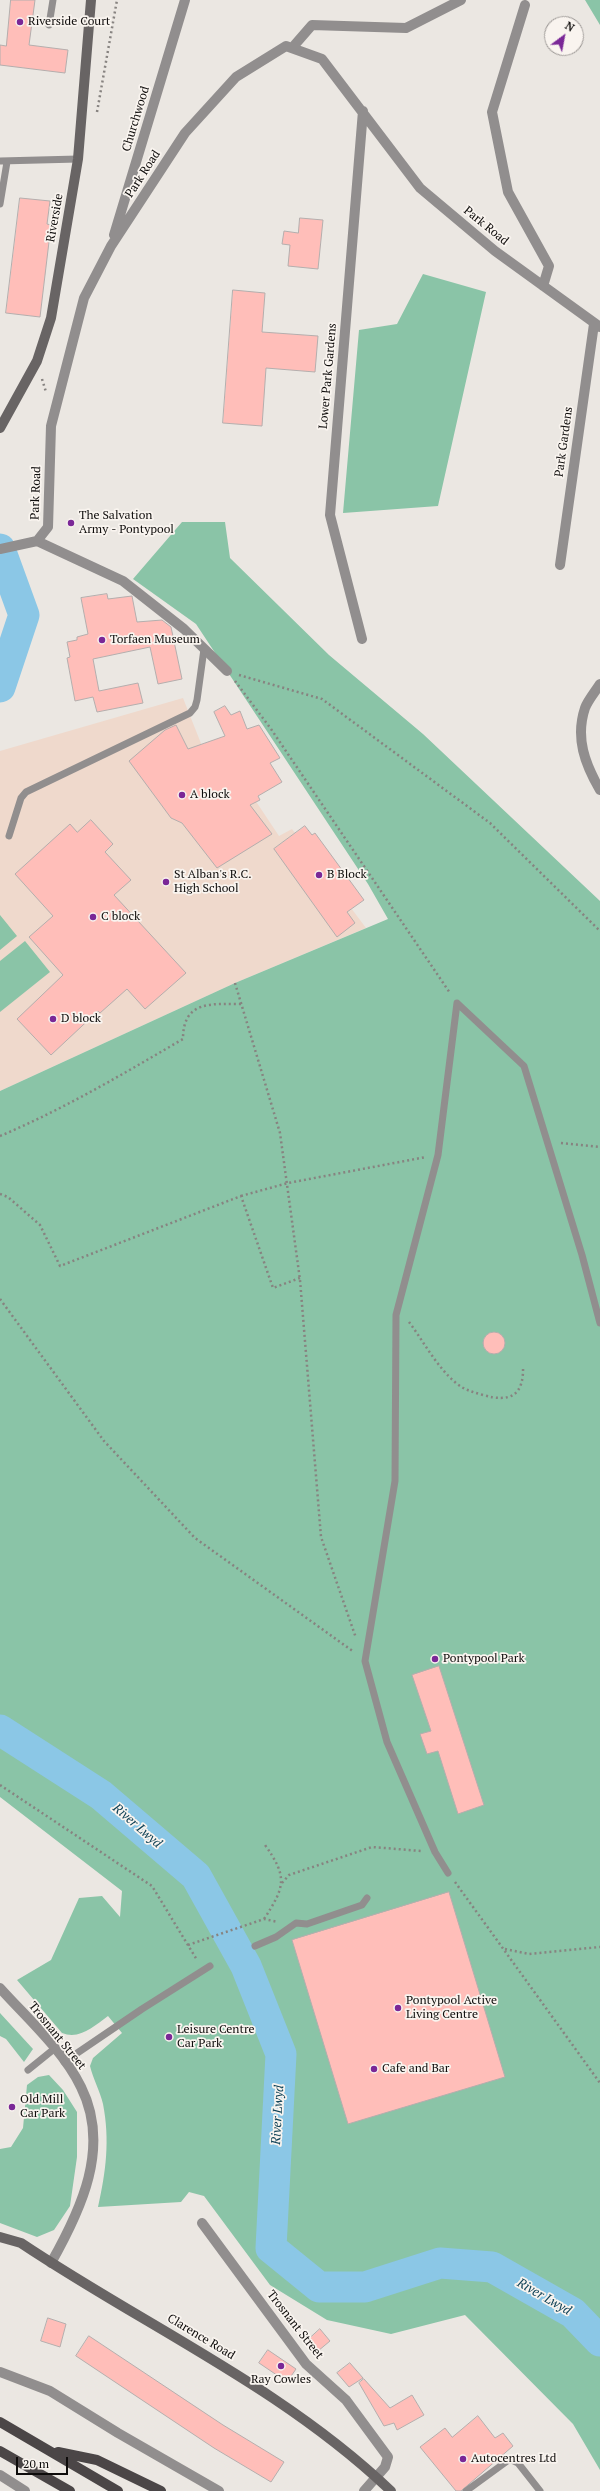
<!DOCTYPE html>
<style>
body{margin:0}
#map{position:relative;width:600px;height:2491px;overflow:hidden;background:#ebe7e2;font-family:"PT Serif",serif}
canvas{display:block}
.north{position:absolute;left:544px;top:16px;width:40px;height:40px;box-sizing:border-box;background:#f9f4ef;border:1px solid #9b9794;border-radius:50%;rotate:32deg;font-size:11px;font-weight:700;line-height:16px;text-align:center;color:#0e0c0b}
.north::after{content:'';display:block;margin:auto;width:14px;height:18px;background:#7a2797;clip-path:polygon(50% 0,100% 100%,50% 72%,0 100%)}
.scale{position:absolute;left:16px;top:2457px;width:52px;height:18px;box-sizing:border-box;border:2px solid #0e0c0b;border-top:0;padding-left:5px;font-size:12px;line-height:14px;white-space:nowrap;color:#0e0c0b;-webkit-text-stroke:3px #f9f4ef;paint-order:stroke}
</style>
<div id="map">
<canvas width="600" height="2491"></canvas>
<div class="north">N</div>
<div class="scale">20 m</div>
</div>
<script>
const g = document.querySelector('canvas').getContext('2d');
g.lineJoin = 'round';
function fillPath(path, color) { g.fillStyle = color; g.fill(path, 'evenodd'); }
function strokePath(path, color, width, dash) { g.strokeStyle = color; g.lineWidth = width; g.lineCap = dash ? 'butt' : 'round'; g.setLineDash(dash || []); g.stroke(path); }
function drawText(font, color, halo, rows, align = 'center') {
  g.font = font + ' "PT Serif",serif'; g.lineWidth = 3.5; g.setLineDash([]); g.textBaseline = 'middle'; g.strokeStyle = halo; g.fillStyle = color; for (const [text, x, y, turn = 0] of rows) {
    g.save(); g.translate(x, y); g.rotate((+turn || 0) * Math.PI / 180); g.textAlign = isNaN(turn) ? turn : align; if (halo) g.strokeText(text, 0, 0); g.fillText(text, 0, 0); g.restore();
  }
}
fillPath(new Path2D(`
 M183,698L221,794L243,782L279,836L292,829L366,928L235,983L0,1091V751Z`), '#efd9cc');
fillPath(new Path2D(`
 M585,0H600V25Z
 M423,274L486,292L438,506L343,513L359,330L397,324Z
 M182,522H225L230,558L329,655L423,734L600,901V2470L573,2424L465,2315L391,2334L327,2320L270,2285L204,2196L189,2192L181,2202L98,2207C106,2172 110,2140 103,2104C100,2091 93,2079 90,2066L93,2058L122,2033L108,2016C94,2026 80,2040 62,2033L17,1980L51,1960L79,1898L102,1896L120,1917L122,1891L0,1797V1091L235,983L388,919L368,884L196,624L133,579Z
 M0,915L17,936L0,950Z
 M25,941L50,972L0,1012V961Z
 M0,2013L33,2049L24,2062L6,2039L0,2036Z
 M49,2075L63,2090L77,2112V2157L70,2206L54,2230L37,2237L0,2223V2149L11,2147L23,2128L27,2085L38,2077Z`), '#8ac4a7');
strokePath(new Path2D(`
 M0,549L24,615L0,687
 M0,1730L101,1795L196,1876L246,1966L281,2054L271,2248L319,2287H365L440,2263L492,2267L573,2313L600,2341`), '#8bc7e6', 31);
const building = new Path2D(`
 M11,0H35L29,45L68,50L65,73L0,65V45L6,46Z
 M20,198L50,201L47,224L51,225L40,317L6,313Z
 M300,218L323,220L318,269L288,266L290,245L282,244L284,231L298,233Z
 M233,290L265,293L262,332L318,336L315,372L266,368L262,426L223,423Z
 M107,594L108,599L132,596L137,622L162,620L171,627L182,679L158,684L150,647L93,659L99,691L138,683L143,703L97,712L93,697L75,701L67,658L70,657L67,642L77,640V637L88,634L81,598Z
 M225,706L231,715L240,711L247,729L259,725L280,758L270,763L282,782L258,796L260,800L250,805L272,834L217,868L182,823L171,818L129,761L165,730L176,725L188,749L225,736L214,712Z
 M91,820L113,844L105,852L131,880L114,895L186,973L145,1009L127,989L100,1013L98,1011L51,1055L17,1019L63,975L29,937L53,916L15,874L70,824L77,832Z
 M305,826L312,835L315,833L364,900L347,912L355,923L337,937L274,849Z
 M483 1343a11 11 0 1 1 22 0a11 11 0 1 1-22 0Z
 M439,1666L484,1805L458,1814L438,1751L427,1754L420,1734L431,1731L412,1675Z
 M449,1892L505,2077L348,2124L292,1940Z
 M48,2318L66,2324L60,2347L41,2341Z
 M320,2329L330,2341L318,2351L308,2340Z
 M89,2336L223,2425L284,2462L271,2482L214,2448L76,2356Z
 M268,2350L296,2369L287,2382L259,2363Z
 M350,2363L363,2378L349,2387L337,2373Z
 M364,2379L390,2408L412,2395L424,2415L397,2430L394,2423L384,2426L359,2383Z
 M478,2416L495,2438L503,2433L513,2446L461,2491H456L420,2447L445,2428L452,2437Z`);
fillPath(building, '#ffbeb9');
strokePath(building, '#b4aead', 1);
strokePath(new Path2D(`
 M97,112L117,0
 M42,379L46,392
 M239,675L322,699L490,823L600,931
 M235,681L271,729L450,993
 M235,983L280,1133L300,1280L321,1537L356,1638
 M0,1136C64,1109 123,1074 183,1039C183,1000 212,1004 241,1004
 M561,1143L600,1147
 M0,1194L8,1197L40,1225L60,1266L241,1196L273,1288L300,1278
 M241,1196L288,1183L426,1157
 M0,1299L104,1441L195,1538L354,1652
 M409,1322C424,1342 436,1366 456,1383C464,1390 473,1392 483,1395C511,1403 524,1395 523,1366
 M0,1785L152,1886L197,1960
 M455,1882L600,2083
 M282,1883L289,1875L372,1847L421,1851
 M264,1919C285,1887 288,1877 265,1845
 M188,1945L264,1919L278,1922
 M505,1949L529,1954L600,1947`), '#878380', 2.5, [2, 3]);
strokePath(new Path2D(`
 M49,25L53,0
 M0,161L78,159
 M0,204L7,162
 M9,836L21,798L26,792L190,713L195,707L197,700L204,649
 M448,1873L435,1852L387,1742L365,1661L395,1481L396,1315L438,1155L457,1003L524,1066L582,1255L600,1323
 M255,1946L276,1937L296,1923L307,1924L362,1905L367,1898
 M64,2062L142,2009L210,1966
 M28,2070L54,2049
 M466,2491L510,2459L518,2463L540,2491`), '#918e8e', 7);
strokePath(new Path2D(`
 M525,5L492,112L508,192L549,266L543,286
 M292,48L312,25L406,28L461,0
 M114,235L185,0
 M37,541L48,527L51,426L84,298L111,246L185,133L236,77L286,46L322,59L420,188L495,251L600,327
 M37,541L123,581L184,629L227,671
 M0,549L37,541
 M560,565L594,324
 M362,639L330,515L363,111
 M600,684C595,692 588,700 585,708C575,738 585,764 600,790
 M0,1988C27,2018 63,2050 81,2087C111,2147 81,2210 51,2263
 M202,2223L306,2364L346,2400L388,2457L385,2467L364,2491
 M0,2372L50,2391L118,2433L219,2491
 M0,2475L25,2491`), '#918e8e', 10);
strokePath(new Path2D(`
 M0,428L37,361L51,318L78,159L91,0
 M0,2237L21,2243C145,2326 282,2387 391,2491`), '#686464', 10);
strokePath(new Path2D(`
 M0,2422L118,2491
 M0,2451L70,2491
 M58,2452L97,2460L161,2491`), '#4b4647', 10);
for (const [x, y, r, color] of [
 [20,22,4,"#7a2797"],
 [71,523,4,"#7a2797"],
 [102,640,4,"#7a2797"],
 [182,795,4,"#7a2797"],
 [319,875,4,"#7a2797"],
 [166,882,4,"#7a2797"],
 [93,917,4,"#7a2797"],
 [53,1019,4,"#7a2797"],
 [435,1659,4,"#7a2797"],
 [398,2008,4,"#7a2797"],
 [169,2037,4,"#7a2797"],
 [374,2069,4,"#7a2797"],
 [12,2107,4,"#7a2797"],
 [281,2366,4,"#7a2797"],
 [463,2459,4,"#7a2797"]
]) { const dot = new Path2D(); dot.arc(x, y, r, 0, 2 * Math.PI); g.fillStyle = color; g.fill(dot); strokePath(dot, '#f9f4ef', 1.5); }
drawText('12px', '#0e0c0b', '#f9f4ef', [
 ["Riverside Court",28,22],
 ["The Salvation",79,516],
 ["Army - Pontypool",79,530],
 ["Torfaen Museum",110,640],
 ["A block",190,795],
 ["St Alban's R.C.",174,875],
 ["High School",174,889],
 ["B Block",327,875],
 ["C block",101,917],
 ["D block",61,1019],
 ["Pontypool Park",443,1659],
 ["Pontypool Active",406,2001],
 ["Living Centre",406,2015],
 ["Leisure Centre",177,2030],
 ["Car Park",177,2044],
 ["Cafe and Bar",382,2069],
 ["Old Mill",20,2100],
 ["Car Park",20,2114],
 ["Ray Cowles",281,2380,"center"],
 ["Autocentres Ltd",471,2459]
], 'left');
drawText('12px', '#0e0c0b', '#f9f4ef', [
 ["Churchwood",136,119,-73],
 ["Park Road",143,174,-57],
 ["Riverside",55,218,-80],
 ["Park Road",486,226,39],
 ["Lower Park Gardens",328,376,-85],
 ["Park Gardens",564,442,-82],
 ["Park Road",36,493,-88],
 ["Trosnant Street",57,2036,51],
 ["Trosnant Street",295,2325,52],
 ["Clarence Road",201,2337,31]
]);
drawText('italic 13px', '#0f4257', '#f9f4ef', [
 ["River Lwyd",137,1826,41],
 ["River Lwyd",278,2115,-87],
 ["River Lwyd",544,2297,30]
]);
</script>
